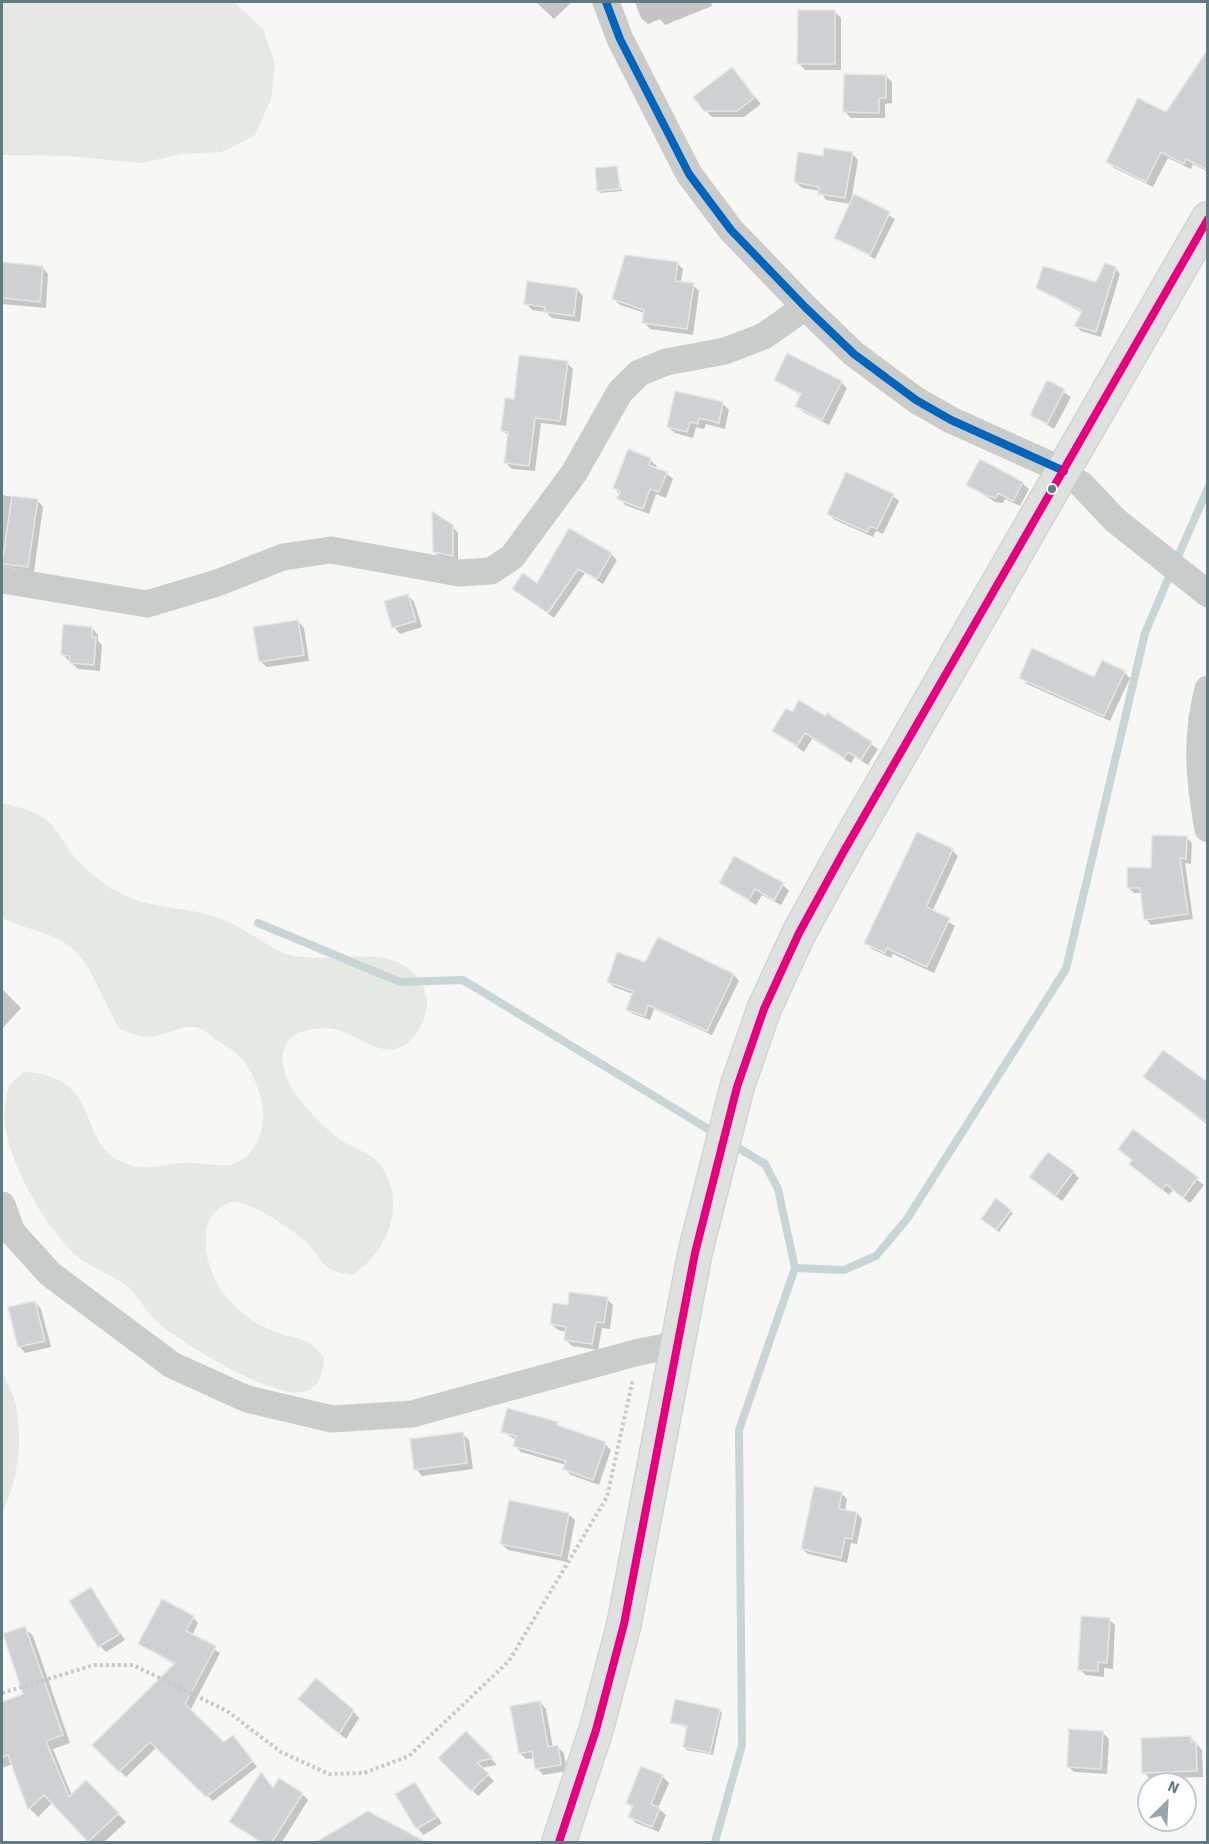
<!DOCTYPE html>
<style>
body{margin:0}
#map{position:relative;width:1209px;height:1844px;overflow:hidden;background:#f7f7f6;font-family:"Source Sans 3",sans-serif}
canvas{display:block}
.frame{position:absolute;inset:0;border:3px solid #627a81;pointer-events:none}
.north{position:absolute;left:1137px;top:1772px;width:60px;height:60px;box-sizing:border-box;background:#fff;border:2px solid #c0cacd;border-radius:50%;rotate:24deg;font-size:16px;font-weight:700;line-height:24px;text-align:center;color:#627a81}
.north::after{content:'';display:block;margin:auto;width:21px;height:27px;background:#96a6aa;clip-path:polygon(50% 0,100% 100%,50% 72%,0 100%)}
</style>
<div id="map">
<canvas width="1209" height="1844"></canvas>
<div class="frame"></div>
<div class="north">N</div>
</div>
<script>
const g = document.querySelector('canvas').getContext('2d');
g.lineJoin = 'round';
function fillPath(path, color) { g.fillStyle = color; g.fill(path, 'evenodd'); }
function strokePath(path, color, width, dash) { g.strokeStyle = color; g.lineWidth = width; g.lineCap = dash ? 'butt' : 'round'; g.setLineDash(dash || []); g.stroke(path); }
fillPath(new Path2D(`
 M2,2H234L263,29L275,63L271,99L255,135L222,152L181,154L142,163L66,156L2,155Z
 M2,803C14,806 28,809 39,815C55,824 62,841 73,855C84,869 103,884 118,892C148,909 181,906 213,916C236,923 256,938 277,950C319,973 393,933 422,984C429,997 429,1012 421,1025C392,1079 359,1027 324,1028C270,1029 276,1071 302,1102C314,1117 328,1132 344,1142C354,1149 370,1153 378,1162C409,1199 389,1252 352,1275C345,1273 336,1273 330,1269C319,1262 316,1251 306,1242C293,1230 248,1199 231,1202C219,1205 206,1220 206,1232C202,1277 233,1315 273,1331C297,1341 305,1334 324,1357C323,1370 322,1381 311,1389C284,1408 179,1341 157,1322C146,1312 139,1297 128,1287C112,1274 92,1269 77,1256C45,1227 12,1169 5,1126C3,1112 6,1098 9,1085L24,1072C107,1076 72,1146 129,1165C147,1171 165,1164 183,1163C199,1162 214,1167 229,1165C245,1162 254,1150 260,1135C269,1112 258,1081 244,1061C237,1052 225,1045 215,1039C210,1035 202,1028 196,1027C184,1025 171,1032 160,1035C146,1039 134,1035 120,1029C99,998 92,953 54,937C37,930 19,926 2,918Z
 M2,1370C6,1381 13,1393 16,1405C23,1442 18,1480 2,1514Z`), '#e6e9e3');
fillPath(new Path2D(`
 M536,2H572L554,19Z
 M635,2H711L712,6L665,25L660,19L648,24L641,18Z
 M835,12L841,18V70H805L799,63Z
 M1208,51V172L1193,164L1191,169L1168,158L1153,187L1114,168L1108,161L1167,114Z
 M738,76L761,104L744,117H712L705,110Z
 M886,76L892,82V103L885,104V118H851L845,112Z
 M852,153L858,160L851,202L855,196L895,219L875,259L835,238L851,204L826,200L820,191L802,188L795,182L824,157Z
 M616,167L622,191L601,193L598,190Z
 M677,263L683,269L681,283L693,285L699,291L693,335L650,329L644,322L645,313L620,305L614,299Z
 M2,264L42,267L48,274L46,308L2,304Z
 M1115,268L1120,274L1101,337L1081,331L1076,326L1082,313L1038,288L1097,283Z
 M577,289L583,296L580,322L552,318L546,312L532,310L526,303Z
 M567,363L573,369L566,426L541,423L535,471L512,469L506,463L509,436L502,430L515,400Z
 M776,380L841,382L847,388L829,425L803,412L797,406L802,396Z
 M1048,382L1071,397L1054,429L1032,415Z
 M676,393L723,404L729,410L725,429L706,424L704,429L696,427L693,438L675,433L668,427Z
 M650,460L657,466L655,469L666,473L673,479L666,498L656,494L649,514L625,505L615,488Z
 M1022,483L1029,489L1020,506L1005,499L1003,503L995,502L968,485Z
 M2,495L38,501L43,507L34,572L2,566Z
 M893,496L899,501L883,534L876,531L873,537L835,520L829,514Z
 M452,526L458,533V561L440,558L434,552Z
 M611,554L617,560L603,584L585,573L554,618L514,589L538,585Z
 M408,595L414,602L422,627L400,634L394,627Z
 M298,621L304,628L309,661L267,667L260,661Z
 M92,628L98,635V641L102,645L100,671L78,669L62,654Z
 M1124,672L1130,678L1110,721L1027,684L1020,677L1095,679Z
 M827,715L878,749L868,765L855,757L851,763L812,739L804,752L774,731L825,718Z
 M1186,837L1192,843L1191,864L1185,863L1193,919L1151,925L1146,919L1142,893H1134L1128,887L1152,870Z
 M952,850L958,856L932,912L955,926L934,973L893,954L891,958L872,949L866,943Z
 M721,883L783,885L789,891L781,905L762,895L756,905Z
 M658,939L734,975L739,981L712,1035L654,1009L650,1020L633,1014L628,1009L633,994L614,987L608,982L646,964Z
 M2,989L21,1008L2,1029Z
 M1145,1077L1208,1086V1125L1152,1083Z
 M1133,1131L1204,1185L1190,1203L1173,1190L1169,1195L1131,1164L1134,1161Z
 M1073,1172L1079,1178L1062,1201L1031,1177Z
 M1010,1211L1013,1213L999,1232L985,1221Z
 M607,1299L613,1305L610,1329L602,1328L598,1350L572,1346L566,1340L567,1332L558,1330L551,1324L569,1307Z
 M35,1302L41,1309L51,1347L25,1353L19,1346Z
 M557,1423L562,1429L605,1444L611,1450L599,1485L571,1475L565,1469L566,1465L521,1452L515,1446L516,1440L502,1431Z
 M462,1434L469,1440L473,1469L422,1476L416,1469Z
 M841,1493L847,1499L845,1511L857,1513L862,1519L857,1544L851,1543L847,1563L808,1554L802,1549Z
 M568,1514L575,1520L567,1562L508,1550L501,1544Z
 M91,1589L125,1640L106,1652L100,1646Z
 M193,1617L198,1623L192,1636L220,1653L190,1711L224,1744L239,1743L257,1767L213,1801L157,1747L126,1777L94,1745L175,1665L140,1644Z
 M1109,1619L1115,1625L1113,1669L1104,1668V1677L1086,1675L1079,1669Z
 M24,1628L33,1636L70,1743L53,1749L72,1796L86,1782L126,1822L104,1842H91L52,1803L38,1817L30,1809L13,1764L2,1768V1704L25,1695Z
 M540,1702L546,1709L553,1748L558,1747L564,1753L567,1771L543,1775L537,1768L535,1758L526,1759L520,1753Z
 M306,1706L353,1711L359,1718L346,1739Z
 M719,1710L722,1713L713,1755L687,1750L684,1747L688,1728L672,1723Z
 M466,1733L497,1765L481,1768L494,1781L478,1796L441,1758Z
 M1103,1733L1109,1739L1107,1774L1074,1772L1068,1766Z
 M1190,1737L1202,1750L1203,1777L1150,1779L1144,1772Z
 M662,1776L669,1783L658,1808L666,1815L659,1832L636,1823L630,1817L633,1809L628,1803Z
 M415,1784L442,1823L424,1835L417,1828Z
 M274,1789L302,1794L308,1800L282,1842H260L231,1822Z
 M324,1839L414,1840L328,1842Z`), '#0003');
strokePath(new Path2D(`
 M1176,561L1208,488
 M258,923L400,982L463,980L718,1135
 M795,1268L844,1270L876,1256L907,1219L1066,969L1145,633L1171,572
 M715,1842L742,1745L739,1430L795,1268L778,1189L765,1164L730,1143`), '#c8d5d5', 8);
const building = new Path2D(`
 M798,10H835V64H797Z
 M1208,49V170L1186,159L1184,164L1161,152L1146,182L1106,162L1138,98L1166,112Z
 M732,67L755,97L737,111H704L693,97Z
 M844,74L886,75V98H879V113L843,112Z
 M824,148L853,152L845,198L818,194L819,187L794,182L798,152L823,156Z
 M617,166L620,189L597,191L595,168Z
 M854,194L890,212L870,255L834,238Z
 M625,255L678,262L675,281L694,283L687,329L642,323L644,310L612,299Z
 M2,262L43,266L40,302L2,298Z
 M1105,263L1116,267L1096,332L1074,326L1082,311L1036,288L1043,266L1096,282Z
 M527,281L577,288L574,316L544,312L545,307L524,304Z
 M787,353L842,381L822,420L795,406L801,394L774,380Z
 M519,355L568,361L560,421L535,418L529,466L504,463L508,432L501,431L505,398L514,399Z
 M1047,380L1065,389L1047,424L1030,415Z
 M675,391L723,402L719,423L699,418L698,424L690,422L687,432L667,427Z
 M628,449L651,458L649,465L667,472L659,492L650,489L643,509L617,499L620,491L613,488Z
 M980,459L1023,482L1013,501L998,493L996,498L987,496L966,485Z
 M846,472L894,494L877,529L870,526L867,532L827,514Z
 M12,496L38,499L28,567L2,564Z
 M432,511L453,525V556L433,552Z
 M569,528L612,553L597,579L578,569L548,613L512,589L523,573L537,583Z
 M408,594L416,621L392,628L384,601Z
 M298,620L304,655L259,662L253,627Z
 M63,624L92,627V637H96L94,665L70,663V656L61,655Z
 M1032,648L1094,677L1102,660L1125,671L1104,716L1019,678Z
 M799,700L825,716L827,713L872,742L861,760L848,752L844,758L805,733L797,746L772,731L786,708L792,712Z
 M917,832L953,849L926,907L950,918L927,967L887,948L885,953L864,943Z
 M1152,835L1187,836L1186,859L1180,858L1188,914L1144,920L1140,888H1127V867L1151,868Z
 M734,856L784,883L774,900L755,889L749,900L719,883Z
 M658,937L734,974L707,1031L648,1005L645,1016L626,1010L633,991L607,982L617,952L645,962Z
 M1163,1050L1208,1082V1123L1143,1077Z
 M1133,1129L1198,1177L1183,1198L1166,1184L1162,1190L1129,1164L1132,1160L1118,1149Z
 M1048,1152L1074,1171L1055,1196L1029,1177Z
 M996,1198L1011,1210L996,1230L981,1219Z
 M569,1292L608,1297L604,1323L596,1322L592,1344L564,1340L566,1327L550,1324L553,1303L568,1305Z
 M35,1301L45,1341L18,1347L8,1307Z
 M507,1408L558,1422L557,1425L606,1442L593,1480L563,1469L566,1461L513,1446L516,1436L501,1432Z
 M463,1432L467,1463L414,1470L410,1439Z
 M814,1486L842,1492L839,1509L857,1512L852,1539L845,1538L841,1558L801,1549Z
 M509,1500L569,1513L561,1556L500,1544Z
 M91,1587L120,1634L98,1647L69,1601Z
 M162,1599L194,1616L186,1631L216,1646L185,1704L224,1742L233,1735L253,1761L206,1797L150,1742L119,1772L92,1745L175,1663L138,1644Z
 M1081,1616L1110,1618L1107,1663L1098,1662V1671L1078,1670Z
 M25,1626L63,1735L46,1741L69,1797L86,1780L119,1813L88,1842L44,1795L28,1810L8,1755L2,1757V1702L23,1694L3,1634Z
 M316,1678L354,1710L339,1734L298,1699Z
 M675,1699L720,1709L710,1753L683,1747L687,1726L670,1723Z
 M540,1701L548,1747L558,1745L561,1765L535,1769L532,1751L519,1754L510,1706Z
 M1069,1729L1103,1731L1101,1769L1067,1767Z
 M466,1731L493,1758L477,1762L489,1774L471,1791L438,1758Z
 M1191,1736V1742H1196L1197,1771L1142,1773L1141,1738Z
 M641,1766L663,1775L651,1804L660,1808L652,1827L628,1817L633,1806L626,1803Z
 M261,1772L273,1788L279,1778L303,1793L272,1842H261L229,1822Z
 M415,1782L437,1817L416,1829L395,1794Z
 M368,1811L426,1842H316Z`);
fillPath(building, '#ced0d1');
strokePath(building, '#e6e6e6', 1.5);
const primary = new Path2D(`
 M559,1842L596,1730L624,1624L695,1253L737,1087L764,1009L799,933L844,851L1208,219`);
strokePath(primary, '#d2d3d3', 36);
strokePath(new Path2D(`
 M2,1693L94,1665H133L227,1711L281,1752L329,1774L364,1773L409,1756L509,1661L607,1497L633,1379`), '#c8caca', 4, [3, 3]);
strokePath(new Path2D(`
 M606,2L620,39L689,174L731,230L805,307L854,354L916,400L951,420L1064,471
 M1081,484L1115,520L1208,594
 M2,580L147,604L217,583L283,557L331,550L459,573L491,571L512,557L574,473L620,392L639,373L666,362L725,351L764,336L805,307
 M1208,689C1195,739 1199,779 1208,829
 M2,1205L12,1232L50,1274L172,1365L247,1399L332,1419L412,1414L639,1352L676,1345`), '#cacccc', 27);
strokePath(primary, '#dfe0e0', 33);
strokePath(new Path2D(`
 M606,2L620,39L689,174L731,230L805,307L854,354L916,400L951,420L1064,471`), '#0065bd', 8);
strokePath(new Path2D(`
 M559,1842L596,1730L624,1624L695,1253L737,1087L764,1009L799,933L844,851L1208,219`), '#e5007d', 8);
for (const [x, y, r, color] of [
 [1052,489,5,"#627a81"]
]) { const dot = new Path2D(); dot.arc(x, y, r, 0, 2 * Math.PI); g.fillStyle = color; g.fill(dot); strokePath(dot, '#fff', 2); }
</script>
